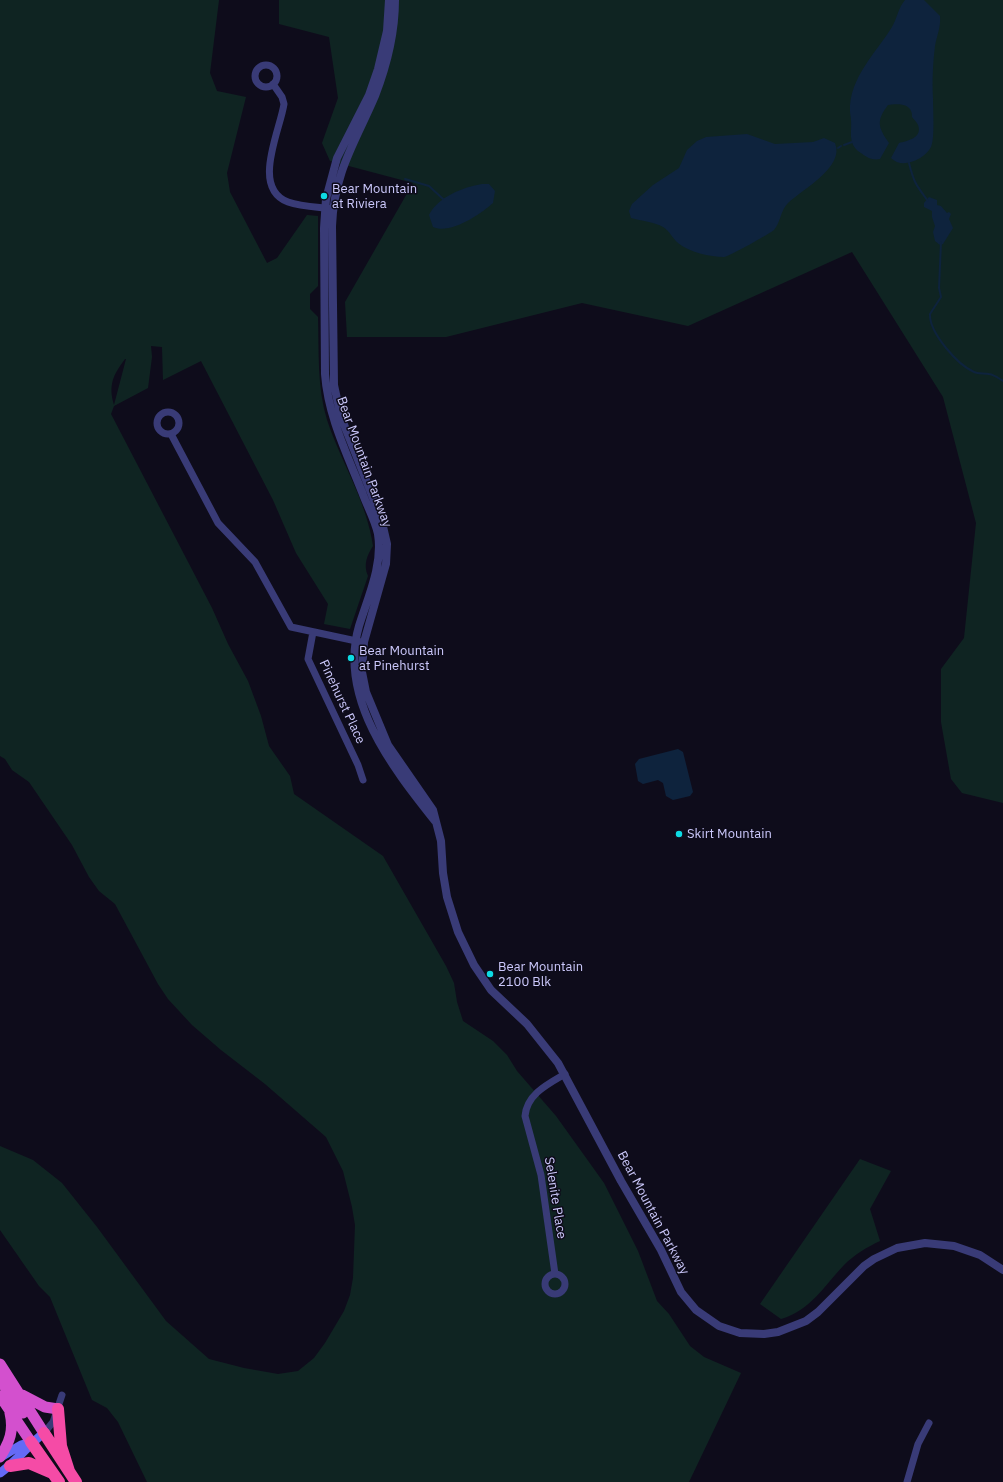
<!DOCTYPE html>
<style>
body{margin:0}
canvas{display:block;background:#0e0c1b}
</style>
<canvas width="1003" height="1482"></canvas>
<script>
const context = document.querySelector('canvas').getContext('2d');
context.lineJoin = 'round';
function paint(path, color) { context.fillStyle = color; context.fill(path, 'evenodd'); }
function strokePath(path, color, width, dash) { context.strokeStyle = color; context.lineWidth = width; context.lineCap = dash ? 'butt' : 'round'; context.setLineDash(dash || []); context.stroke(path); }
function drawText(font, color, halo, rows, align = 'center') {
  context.font = font + ' "IBM Plex Sans",sans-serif'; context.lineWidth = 3; context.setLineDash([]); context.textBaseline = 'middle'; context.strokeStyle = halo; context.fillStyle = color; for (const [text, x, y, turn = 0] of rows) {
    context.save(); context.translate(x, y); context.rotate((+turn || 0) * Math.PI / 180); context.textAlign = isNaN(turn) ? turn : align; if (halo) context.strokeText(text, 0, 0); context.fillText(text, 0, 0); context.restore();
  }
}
paint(new Path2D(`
 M0,0H219L210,73L217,91L246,97L227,173L230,192L267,263L277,258L307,215L318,216V286L310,294V309L318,317C319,352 317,387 327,420C341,462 367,502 373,546C367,555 363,565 368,576L350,629L324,624L328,604L296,553L273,500L201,361L163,380L162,347L151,346L152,357L148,388L114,406L111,414L212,608L228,644L248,681L261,716L269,746L290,776L294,794L383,856L446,966L454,983L457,1002L463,1021L493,1041L507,1055L517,1071L556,1116L604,1183L638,1251L657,1301L669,1314L690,1346L704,1357L741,1373L689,1482H147L118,1422L107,1408L92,1400L50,1297L39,1286L0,1230V1146L33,1160L62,1183L97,1227L166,1321L209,1359L244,1368L278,1374L298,1371L314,1358L325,1343L344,1311L350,1295L353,1278L355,1225L352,1207L343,1171L326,1137L265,1084L221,1050L192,1025L168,999L158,984L115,904L99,891L89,877L72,845L29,782L12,770L5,759L0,756ZM125,359H126L114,405C108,385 113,375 125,359Z
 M279,0H1003V803L962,793L951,779L941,722V669L964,638L976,523L943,397L852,252L688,326L582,303L446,337H347L345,302L413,183L330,161L322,143L338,98L329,37L279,24Z
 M860,1159L891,1171L870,1209L880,1241C867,1247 854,1255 844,1265C824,1286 811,1310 781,1319L760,1304Z`), '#0f2422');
paint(new Path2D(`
 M905,0H924L940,16C941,27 937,35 935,46C933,62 932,81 933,98C933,109 935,139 931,147C925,159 902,170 891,158L899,143C907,141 923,138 918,125C917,122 914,120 912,117C912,115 912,113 911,111C908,103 895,104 888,105C876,121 878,127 889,143L880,159C871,161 865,156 858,151C848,142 852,132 851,120C851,117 850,114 850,111C849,78 876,53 892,27C897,19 898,8 905,0Z
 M747,134L775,144L813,142L824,138L835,143C845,167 803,189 788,203C780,211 781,222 774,230C771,233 728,257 724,257C710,257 689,252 678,243C673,239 669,230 663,227C655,222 641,221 631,218L629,211L632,204L653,185L679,168L687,150L697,141L706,137Z
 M482,184H489L495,191L493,203C481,214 450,235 433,227L429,215C438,197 463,187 482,184Z
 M929,197L937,200V205L941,206L947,213L949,212L951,214L949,219L953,228L943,244L940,245L935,241L933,232L935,226L932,217V211L924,207V203Z
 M678,749L683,752L693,792L690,796L673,800L666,796L663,783L658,780L643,784L638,781L635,764L639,759Z`), '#0e233d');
strokePath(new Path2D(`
 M844,145L852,142
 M838,148L841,146
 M909,163C914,183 916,185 928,201
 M405,179L429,186L443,199
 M941,242L939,288L941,297L930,314C929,333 958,365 974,372C978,374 984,373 989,374C995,375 998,378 1003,381`), '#0e233d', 2);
strokePath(new Path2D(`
 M255 76a11 11 0 1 1 22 0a11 11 0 1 1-22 0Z
 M273,84L282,97L284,104C280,131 251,188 288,202C302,207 319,207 333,209
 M157 423a11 11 0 1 1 22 0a11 11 0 1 1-22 0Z
 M171,434L218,523L255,562L291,627L361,642
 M313,632L308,659L358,765L363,780
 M545 1284a10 10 0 1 1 20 0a10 10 0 1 1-20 0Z
 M555,1274L541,1175L525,1116C527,1094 548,1084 565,1074
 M44,1433L53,1422L62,1395
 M907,1482L918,1444L929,1423`), '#393b77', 7);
strokePath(new Path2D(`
 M389,0L387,31L378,69L369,95L337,158L326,199L324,228L325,374C328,416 347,454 362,492C367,506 375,520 378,534C383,565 368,597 359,626C338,698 392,767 435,821
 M395,0C395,33 387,65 375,96C355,143 334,172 332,226L334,385L341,417L381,518L387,544L386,564L364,642L362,672L366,692L388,745L433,810L441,841L443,873L447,897L458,932L474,965L491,990L527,1024L558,1063L621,1181L661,1250L681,1292L696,1310L719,1326L740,1333L764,1334L778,1332L806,1321L818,1312L864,1266L874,1259L897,1248L925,1243L954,1246L980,1255L1003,1270`), '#393b77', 8);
strokePath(new Path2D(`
 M1,1457L21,1445L31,1442
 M0,1473C17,1461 28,1445 44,1433`), '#656af6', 9);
strokePath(new Path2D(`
 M0,1364L44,1433
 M0,1380L23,1413
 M22,1395L45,1407L58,1409
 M0,1396L31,1442
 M0,1457C10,1442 14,1430 10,1413`), '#d350ce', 11);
strokePath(new Path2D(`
 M58,1409L61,1446L69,1471
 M44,1433L76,1482
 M31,1442L59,1482
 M10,1466L29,1463L50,1472`), '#f54ba6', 12);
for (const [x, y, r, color] of [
 [324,196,4,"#0ddbe4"],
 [351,658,4,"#0ddbe4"],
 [679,834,4,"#0ddbe4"],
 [490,974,4,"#0ddbe4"]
]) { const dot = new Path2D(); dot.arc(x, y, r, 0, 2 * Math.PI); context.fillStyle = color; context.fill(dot); strokePath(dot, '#0e0c1b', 1.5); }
drawText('13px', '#ccc9fc', '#0e0c1b', [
 ["Bear Mountain",332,189],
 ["at Riviera",332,204],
 ["Bear Mountain",359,651],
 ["at Pinehurst",359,666],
 ["Skirt Mountain",687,834],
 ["Bear Mountain",498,967],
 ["2100 Blk",498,982]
], 'left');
drawText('13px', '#ccc9fc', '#0e0c1b', [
 ["Bear Mountain Parkway",364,462,70],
 ["Pinehurst Place",342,702,65],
 ["Selenite Place",555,1198,81],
 ["Bear Mountain Parkway",653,1213,62]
]);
</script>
